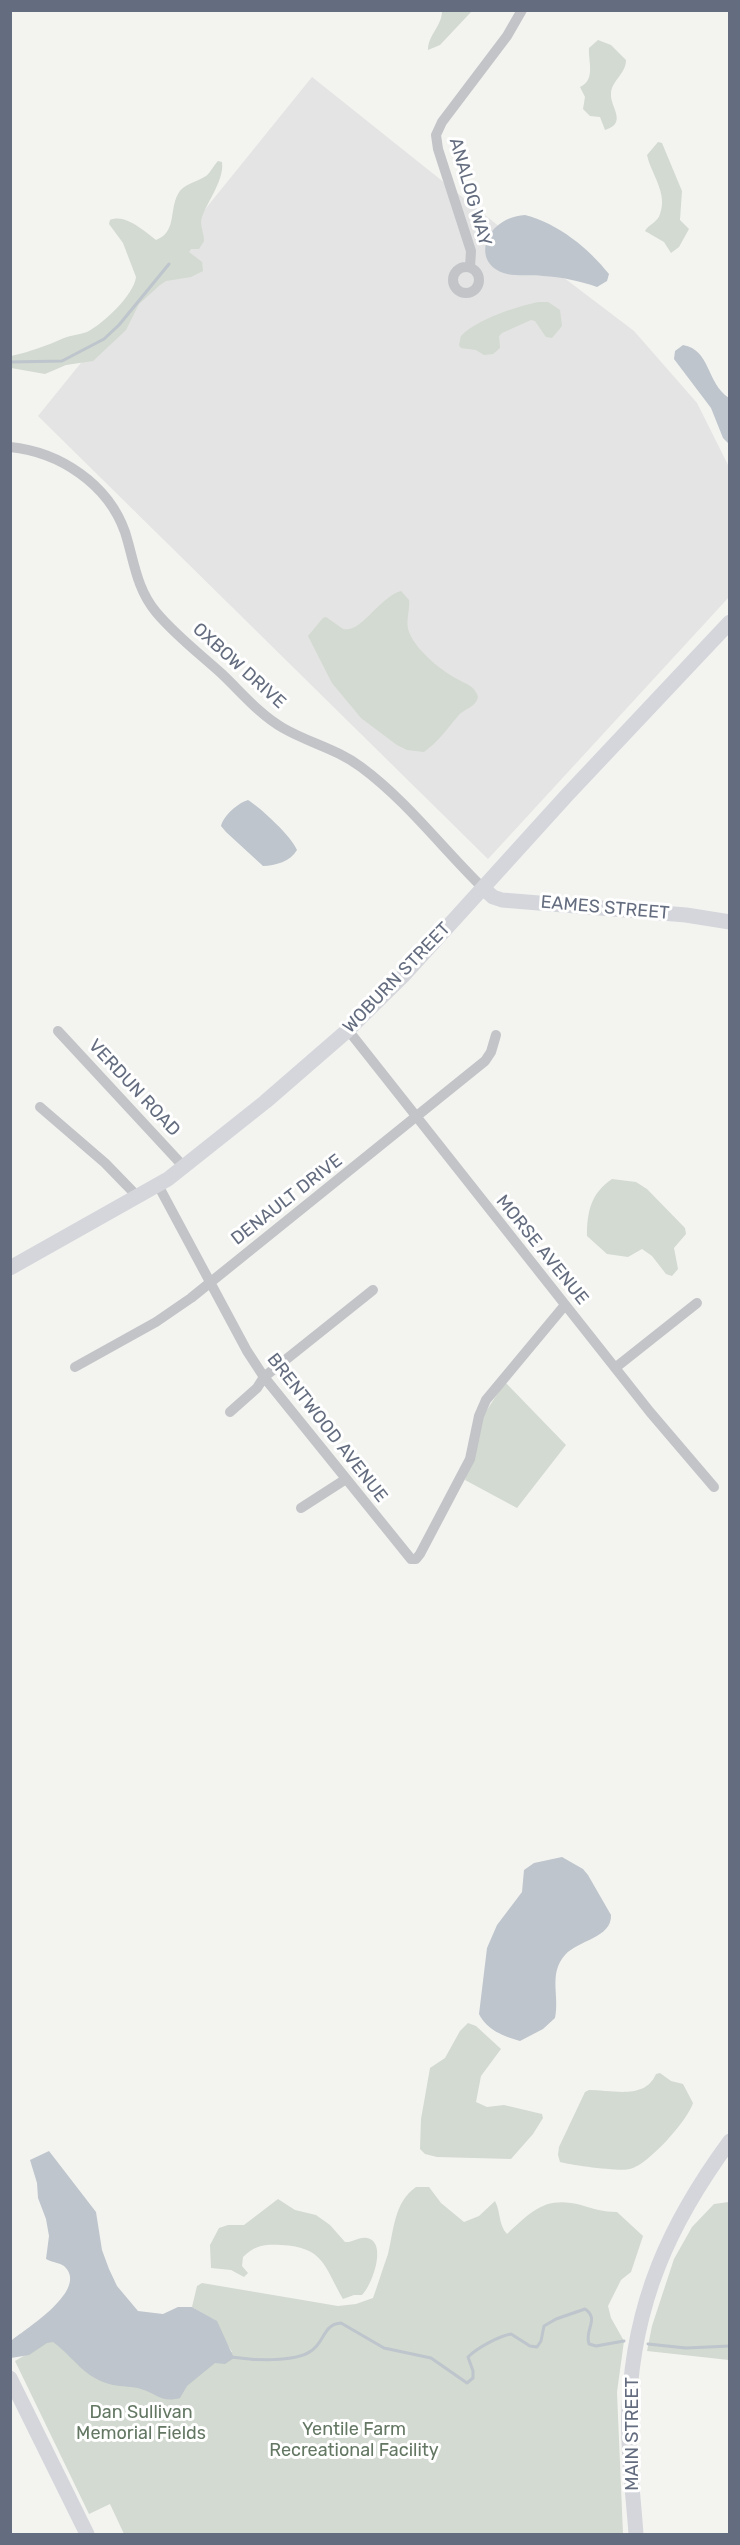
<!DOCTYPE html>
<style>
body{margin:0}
#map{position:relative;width:740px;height:2545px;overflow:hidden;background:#f3f4f0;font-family:Rubik,sans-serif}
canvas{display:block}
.frame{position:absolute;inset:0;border:12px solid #646d7f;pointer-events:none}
</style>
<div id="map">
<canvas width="740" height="2545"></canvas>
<div class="frame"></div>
</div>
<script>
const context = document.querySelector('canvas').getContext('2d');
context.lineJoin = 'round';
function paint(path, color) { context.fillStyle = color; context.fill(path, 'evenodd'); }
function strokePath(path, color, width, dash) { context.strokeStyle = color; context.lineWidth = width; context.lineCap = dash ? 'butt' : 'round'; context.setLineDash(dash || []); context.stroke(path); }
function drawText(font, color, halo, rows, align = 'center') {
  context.font = font + ' Rubik,sans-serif'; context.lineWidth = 6; context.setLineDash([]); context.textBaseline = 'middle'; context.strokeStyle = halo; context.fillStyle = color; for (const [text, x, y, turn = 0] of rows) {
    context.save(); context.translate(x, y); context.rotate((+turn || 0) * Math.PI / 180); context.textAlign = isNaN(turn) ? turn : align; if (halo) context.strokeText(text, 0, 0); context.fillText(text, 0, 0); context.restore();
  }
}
paint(new Path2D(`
 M312,77L555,271L634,331L697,403L729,467V597L488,859L38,416Z`), '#e3e4e3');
paint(new Path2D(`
 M442,11H472L440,45L428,50C428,35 442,26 442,11Z
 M598,40L611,45L626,60C626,74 611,81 611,94C610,107 628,123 605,130L600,117L590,116L583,109L585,97L580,87C596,80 588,61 589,48Z
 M658,142L662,143L682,191L680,220L689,229L679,247L671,253L664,242L645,231C649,224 658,222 660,214C668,193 651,174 647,155Z
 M218,161L222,162C225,182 202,208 201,222C201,228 204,234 204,241L199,249H191L189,252L202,262L203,271L191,277L166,281L160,285L139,304L126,330L93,361L66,365L45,374L11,368V356C29,352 46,346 64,338C71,335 79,335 87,332C103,324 134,295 136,277L123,243L109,224L110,220C124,213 145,231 156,240C177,232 169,210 178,194C183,184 197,182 206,176C211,172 213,166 218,161Z
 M539,302H548L560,310L562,326L552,338L546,337L535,321L531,320L502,333L499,336L500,348L493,354L484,355L476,350L461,348L459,345L461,336C476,320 517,306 539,302Z
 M401,591L409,600C410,610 406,619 408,629C413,648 440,670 457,679C466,684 475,686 478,697C475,708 465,708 458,716C446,730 439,741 424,752L407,750L397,745L361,718L332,683L308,636L323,618L326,617L343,629C361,634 379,597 401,591Z
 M612,1179L636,1182L647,1189L685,1228L686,1234L674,1248L678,1269L672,1276L666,1274L652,1256L642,1249L628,1257L607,1254L587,1236C587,1212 591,1193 612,1179Z
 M505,1382L566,1445L517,1508L465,1480L483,1416Z
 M468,2023L476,2026L501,2049L481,2076L476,2102L487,2107L504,2105L542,2114L543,2118L533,2134L511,2159L437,2157L425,2154L420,2149L421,2119L430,2068L445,2058L460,2031Z
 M660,2073L671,2081L683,2084L693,2103C688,2120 648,2165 630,2169C620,2172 571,2165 560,2162L558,2155L559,2147L585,2092L589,2090C613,2090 645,2100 656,2074Z
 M416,2187H429L441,2203L464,2222L479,2216L495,2201C501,2212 498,2224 507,2234C532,2211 545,2196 581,2205C594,2209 603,2212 617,2212L643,2236L631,2272L621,2280L608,2306L611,2318L624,2341L617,2392L623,2534H124L110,2504L89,2514L15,2361L84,2321L232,2352L221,2334L216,2321L192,2307L197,2286L202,2283L338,2306L356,2304L373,2298C378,2284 383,2268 388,2254C394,2230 394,2202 416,2187Z
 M278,2199L295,2210L316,2215L330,2225L345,2242C352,2243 359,2236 367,2238C388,2242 372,2286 362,2295H354L343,2299C324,2266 324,2247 281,2245C265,2244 255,2245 243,2257L242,2266L248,2273L244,2277L231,2270L211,2268L210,2245L219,2228L228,2225H244Z
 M729,2202V2360L647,2351L652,2326L674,2259L692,2227L714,2204Z`), '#d3dad1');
paint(new Path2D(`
 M525,215C559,224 588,248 609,274L607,281L597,287C580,281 562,277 543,276C529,274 509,278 497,270C480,260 483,239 496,227C505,219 513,216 525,215Z
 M683,345C711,350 706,383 729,398V444L723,438L711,408L674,359L675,351Z
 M248,800C261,808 292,837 297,850C291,861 275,866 263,866L226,832L221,826C224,815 238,803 248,800Z
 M562,1857L583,1869L588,1875L611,1915C612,1938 578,1940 565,1955C548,1974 560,1996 555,2018L543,2029L520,2041C503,2036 487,2030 479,2014L487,1948L497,1925L522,1892L524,1870L534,1863Z
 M49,2151L96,2212L102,2250L109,2269L117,2286L138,2311L163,2314L178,2307H192L217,2321L234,2358L225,2364L215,2363L187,2386L180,2398C162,2403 157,2394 141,2389C133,2386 122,2387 113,2385C83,2378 75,2358 53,2342L47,2343L29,2355L11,2358L12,2340C26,2329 90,2289 64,2266C60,2263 51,2262 46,2259L49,2236L46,2219L38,2198L37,2183L30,2160Z`), '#bec5cc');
strokePath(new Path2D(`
 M10,362L62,361L104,339L119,325L169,264
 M648,2344L686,2348L730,2346
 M231,2357C252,2360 294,2363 311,2351C325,2342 323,2324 341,2323L384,2348L431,2358L467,2383L473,2378V2371L468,2357C477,2348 499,2336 511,2334L530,2346L537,2347L541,2341L544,2326L556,2319L585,2309C600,2319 584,2330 589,2344L596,2346L624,2341`), '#bec5cc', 3);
strokePath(new Path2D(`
 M453 280a13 13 0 1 1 26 0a13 13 0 1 1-26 0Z
 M470,267L471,251L438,149L436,135L442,122L507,36L522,10
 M10,447C60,452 108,484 125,532C134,560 136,588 156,612C175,635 200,654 222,674C242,693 260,715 283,728C309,743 337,749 361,767C407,801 442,848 483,888
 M348,1030L650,1412L714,1487
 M58,1031L184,1167
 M40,1107L105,1163L138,1197
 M158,1185L247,1351L264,1377L411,1559H416L420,1554L470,1459L479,1416L486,1400L565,1305
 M75,1367L156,1322L191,1298L485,1061L491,1052L496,1035
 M615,1368L697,1303
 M230,1412L257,1388L264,1377L373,1290
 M301,1508L346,1479`), '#c2c4c8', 10);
strokePath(new Path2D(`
 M483,888L493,897L502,900L686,915L730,922
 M10,1268L168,1179L265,1102L348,1030L403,976L568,794L730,622
 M10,2378L87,2534
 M636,2534C633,2492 627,2449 629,2406C634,2302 669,2224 730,2141`), '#d4d6db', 15);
drawText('18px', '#646d7f', '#fff', [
 ["ANALOG WAY",470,192,74],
 ["OXBOW DRIVE",239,666,42],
 ["EAMES STREET",605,908,5],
 ["WOBURN STREET",397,978,-46],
 ["VERDUN ROAD",134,1088,47],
 ["DENAULT DRIVE",287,1200,-38],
 ["MORSE AVENUE",542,1250,51],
 ["BRENTWOOD AVENUE",327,1428,52],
 ["MAIN STREET",633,2434,-90]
]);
drawText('18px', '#637763', '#fff', [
 ["Dan Sullivan",141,2413],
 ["Memorial Fields",141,2434],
 ["Yentile Farm",354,2430],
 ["Recreational Facility",354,2451]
]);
</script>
